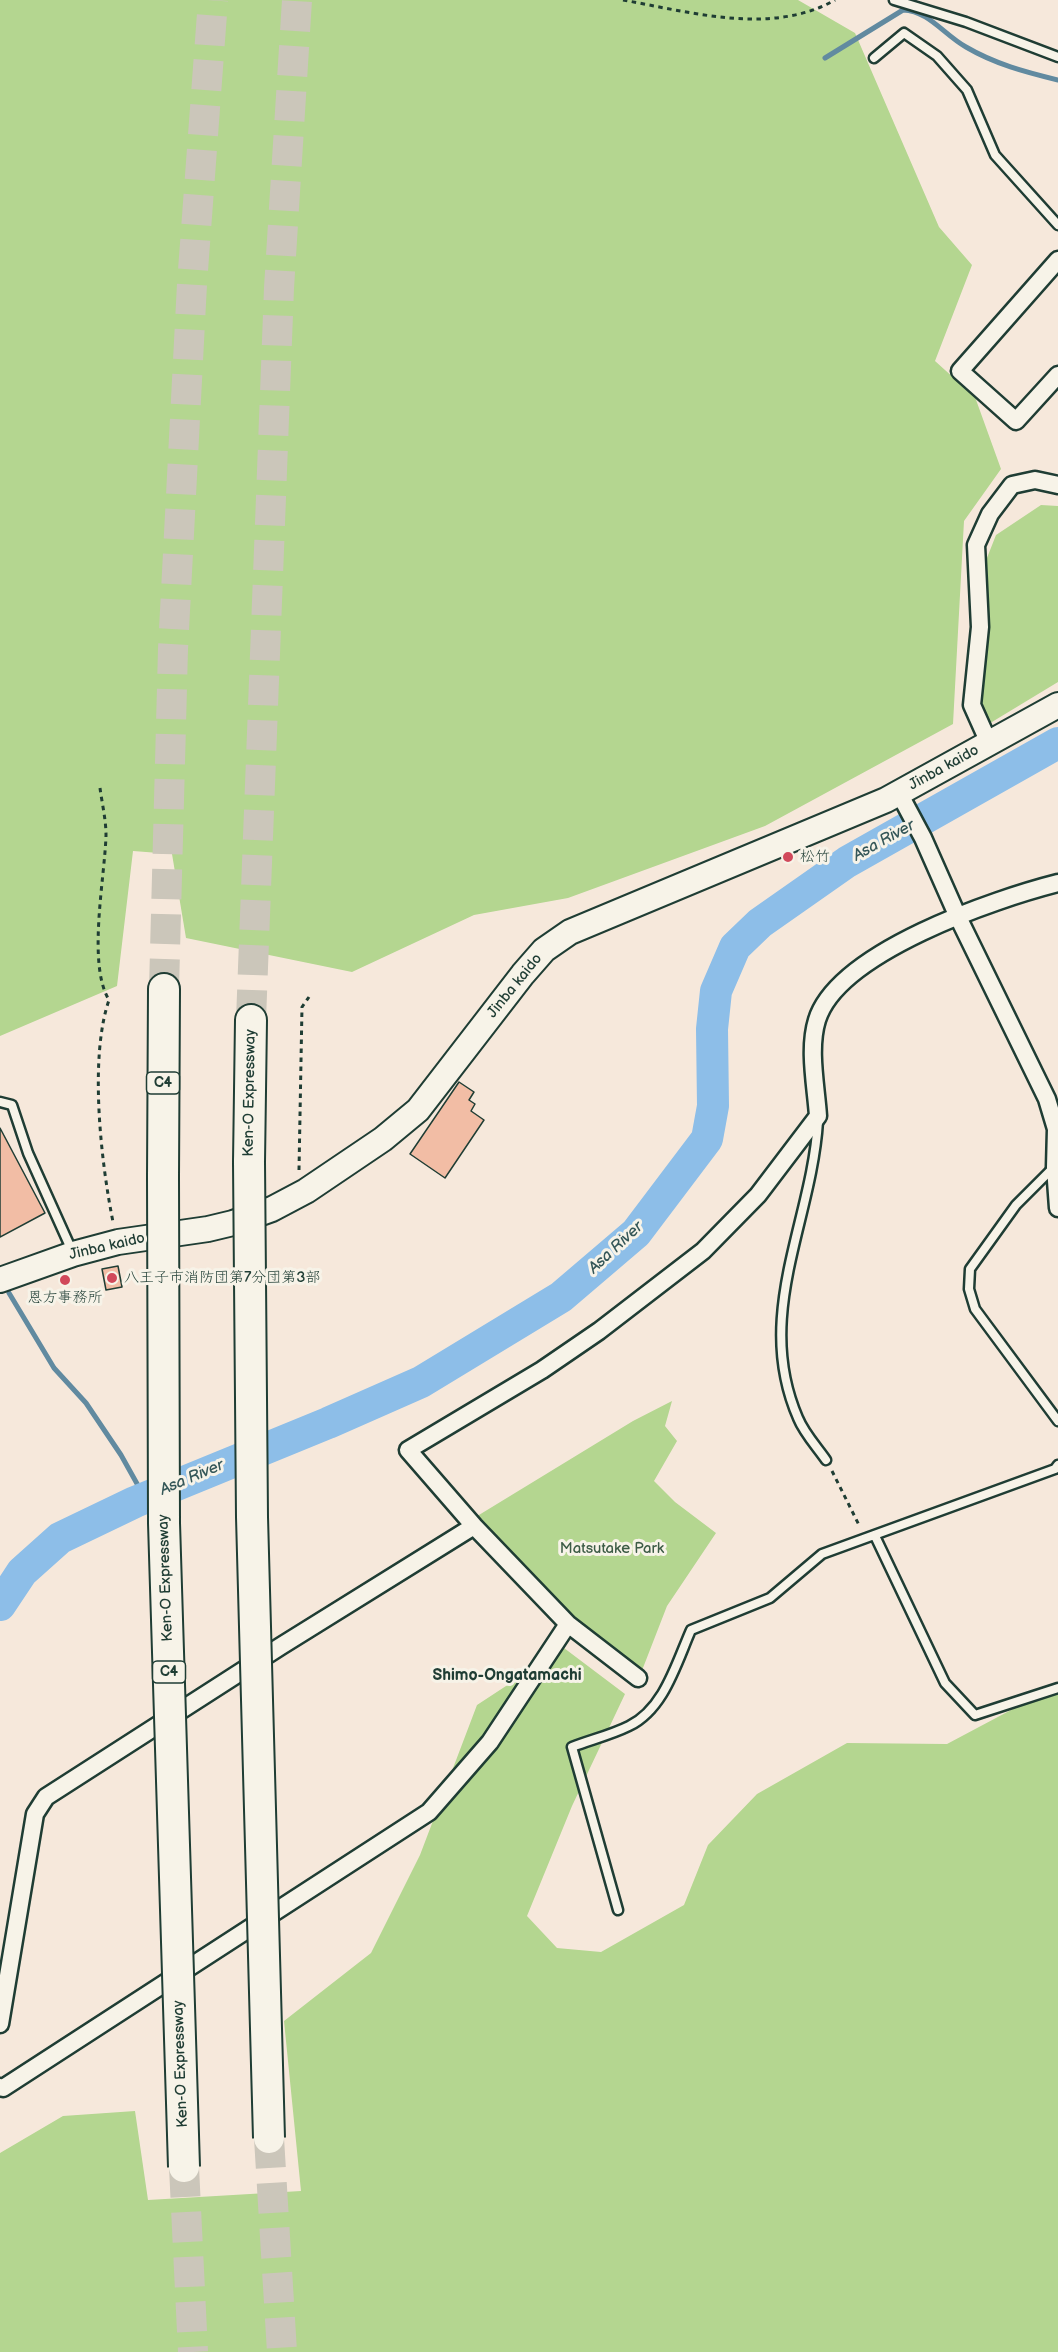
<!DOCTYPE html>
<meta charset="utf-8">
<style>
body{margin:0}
canvas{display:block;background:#f6e8db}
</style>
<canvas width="1058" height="2352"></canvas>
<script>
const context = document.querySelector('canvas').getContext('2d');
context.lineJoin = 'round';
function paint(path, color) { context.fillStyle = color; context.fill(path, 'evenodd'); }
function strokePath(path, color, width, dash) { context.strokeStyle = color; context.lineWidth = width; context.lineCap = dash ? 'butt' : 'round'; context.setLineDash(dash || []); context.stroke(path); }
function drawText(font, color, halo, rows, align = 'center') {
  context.font = font + ' "Balsamiq Sans","Klee One",sans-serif'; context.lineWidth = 6; context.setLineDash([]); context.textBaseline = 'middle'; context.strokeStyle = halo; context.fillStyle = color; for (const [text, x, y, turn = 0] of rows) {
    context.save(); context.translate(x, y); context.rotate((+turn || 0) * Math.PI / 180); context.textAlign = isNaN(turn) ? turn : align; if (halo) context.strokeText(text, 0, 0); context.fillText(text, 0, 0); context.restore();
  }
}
paint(new Path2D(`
 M0,0H798L855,33L939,227L972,265L935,361L975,397L1001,469L964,521L953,724L765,826L568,898L474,915L352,972L186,938L172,854L133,851L117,986L0,1036Z
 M1041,505L1058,506V682L987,725L978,699L989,611L985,563L996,535Z
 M672,1401L665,1426L677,1441L654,1481L675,1502L716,1533L667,1606L641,1673L572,1619L474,1518L633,1421Z
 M564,1648L625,1694L572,1806L527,1916L557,1948L601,1952L684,1905L708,1845L757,1794L847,1743L947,1744L1058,1685V2352H0V2153L63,2116L135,2111L148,2200L301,2191L284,2021L371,1953L420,1855L477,1705Z`), '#b4d690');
strokePath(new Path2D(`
 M825,58L903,10C929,11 944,35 966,47C995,64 1025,72 1058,80
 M9,1293L54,1368L86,1403L121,1455L145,1498`), '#618aa0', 5);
strokePath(new Path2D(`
 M0,1605L22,1572L60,1538L135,1502L328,1423L421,1382L561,1297L636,1233L707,1139L713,1106L712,1029L716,991L735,947L760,923L847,862L1058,743`), '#8dbee8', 32);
const building = new Path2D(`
 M459,1082L474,1092L469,1100L475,1104L471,1111L484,1120L445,1178L410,1154Z
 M0,1128L45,1213L0,1237Z
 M118,1266L122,1287L106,1290L102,1269Z`);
paint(building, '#f2bda5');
strokePath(building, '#1f3d34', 1.5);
strokePath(new Path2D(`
 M164,989L173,649L192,284L213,0
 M251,1020L279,288L297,0
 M269,2138L282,2352
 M184,2167L193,2352`), '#cbc6ba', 30, [30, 15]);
const lane = new Path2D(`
 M894,0L966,22L1058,57
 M874,58L904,33L937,56L967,90L995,155L1058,225
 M0,1102L12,1105L28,1153L73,1253
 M818,1121C812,1222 753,1315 798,1418C804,1433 817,1447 826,1460
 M1053,1168L1016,1205L970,1269L969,1289L975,1309L1058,1421
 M875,1536L945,1683L975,1715L1058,1688
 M618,1910L572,1747C590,1740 611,1735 629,1726C664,1709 676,1664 691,1630L770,1598L822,1554L1055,1469L1058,1465`);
const street = new Path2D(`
 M1058,260L960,371L1016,421L1058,375
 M989,743L972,705L980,627L976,545L990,514L1012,485L1035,480L1058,485
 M899,793L923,838L958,917L1047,1099L1056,1129L1055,1167L1058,1208
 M638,1678L568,1624L474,1526L408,1450L542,1370L599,1331L703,1251L758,1195L818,1116C816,1086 808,1049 817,1020C838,952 995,899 1058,883
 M0,2024L35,1814L46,1797L281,1646L474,1526
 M0,2087L3,2088L429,1812L490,1742L568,1624`);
const secondary = new Path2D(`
 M0,1280L73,1254L118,1242L208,1229L233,1223L272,1209L306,1191L383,1139L418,1110L523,974L544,950L570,932L886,800L1058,705`);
const highway = new Path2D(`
 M249,1162L251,1020
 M163,1177L164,989`);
strokePath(lane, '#1f3d34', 13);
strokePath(street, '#1f3d34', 21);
strokePath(secondary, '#1f3d34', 28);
strokePath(highway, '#1f3d34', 34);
strokePath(new Path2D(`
 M623,0C690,12 772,36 835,0
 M100,788C102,803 106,820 106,835C105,877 87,964 109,1000C89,1058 101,1162 113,1222
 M299,1170L302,1007L309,997
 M832,1471L860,1527`), '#1f3d34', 3, [4.5, 4.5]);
strokePath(lane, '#f7f3e8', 8);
strokePath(street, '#f7f3e8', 16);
strokePath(secondary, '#f7f3e8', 24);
strokePath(highway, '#f7f3e8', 30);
const highwayBridge = new Path2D(`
 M249,1162L252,1517L269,2138
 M163,1177L164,1523L184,2167`);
strokePath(highwayBridge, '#1f3d34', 34, []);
strokePath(highwayBridge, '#f7f3e8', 30);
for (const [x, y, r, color] of [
 [788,857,6,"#d1495b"],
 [112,1278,6,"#d1495b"],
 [65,1280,6,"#d1495b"]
]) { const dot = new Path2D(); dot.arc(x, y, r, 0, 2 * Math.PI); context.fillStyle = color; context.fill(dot); strokePath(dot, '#f7f3e8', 2); }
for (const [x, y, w] of [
 [163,1083,33],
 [169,1672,33]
]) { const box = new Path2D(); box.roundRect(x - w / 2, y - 11, w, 22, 4.5); context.fillStyle = '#f7f3e8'; context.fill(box); strokePath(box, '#1f3d34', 1.5); }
drawText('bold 14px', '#1f3d34', null, [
 ["C4",163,1083],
 ["C4",169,1672]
]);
drawText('15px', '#1f3d34', '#f7f3e8', [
 ["Jinba kaido",944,768,-29],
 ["Jinba kaido",515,986,-51],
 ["Ken-O Expressway",250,1093,-89],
 ["Jinba kaido",107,1247,-13],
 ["Ken-O Expressway",166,1578,-92],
 ["Ken-O Expressway",181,2064,-92]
]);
drawText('15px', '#1f3d34', '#f7f3e8', [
 ["松竹",800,857],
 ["八王子市消防団第7分団第3部",124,1278],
 ["恩方事務所",65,1298,"center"]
], 'left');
drawText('15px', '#3d5c46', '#f7f3e8', [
 ["Matsutake Park",612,1549]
]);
drawText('italic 16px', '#355758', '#f7f3e8', [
 ["Asa River",884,841,-29],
 ["Asa River",616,1248,-43],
 ["Asa River",192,1478,-23]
]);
drawText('bold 16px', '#1f3d34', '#f7f3e8', [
 ["Shimo-Ongatamachi",507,1676]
]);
</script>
